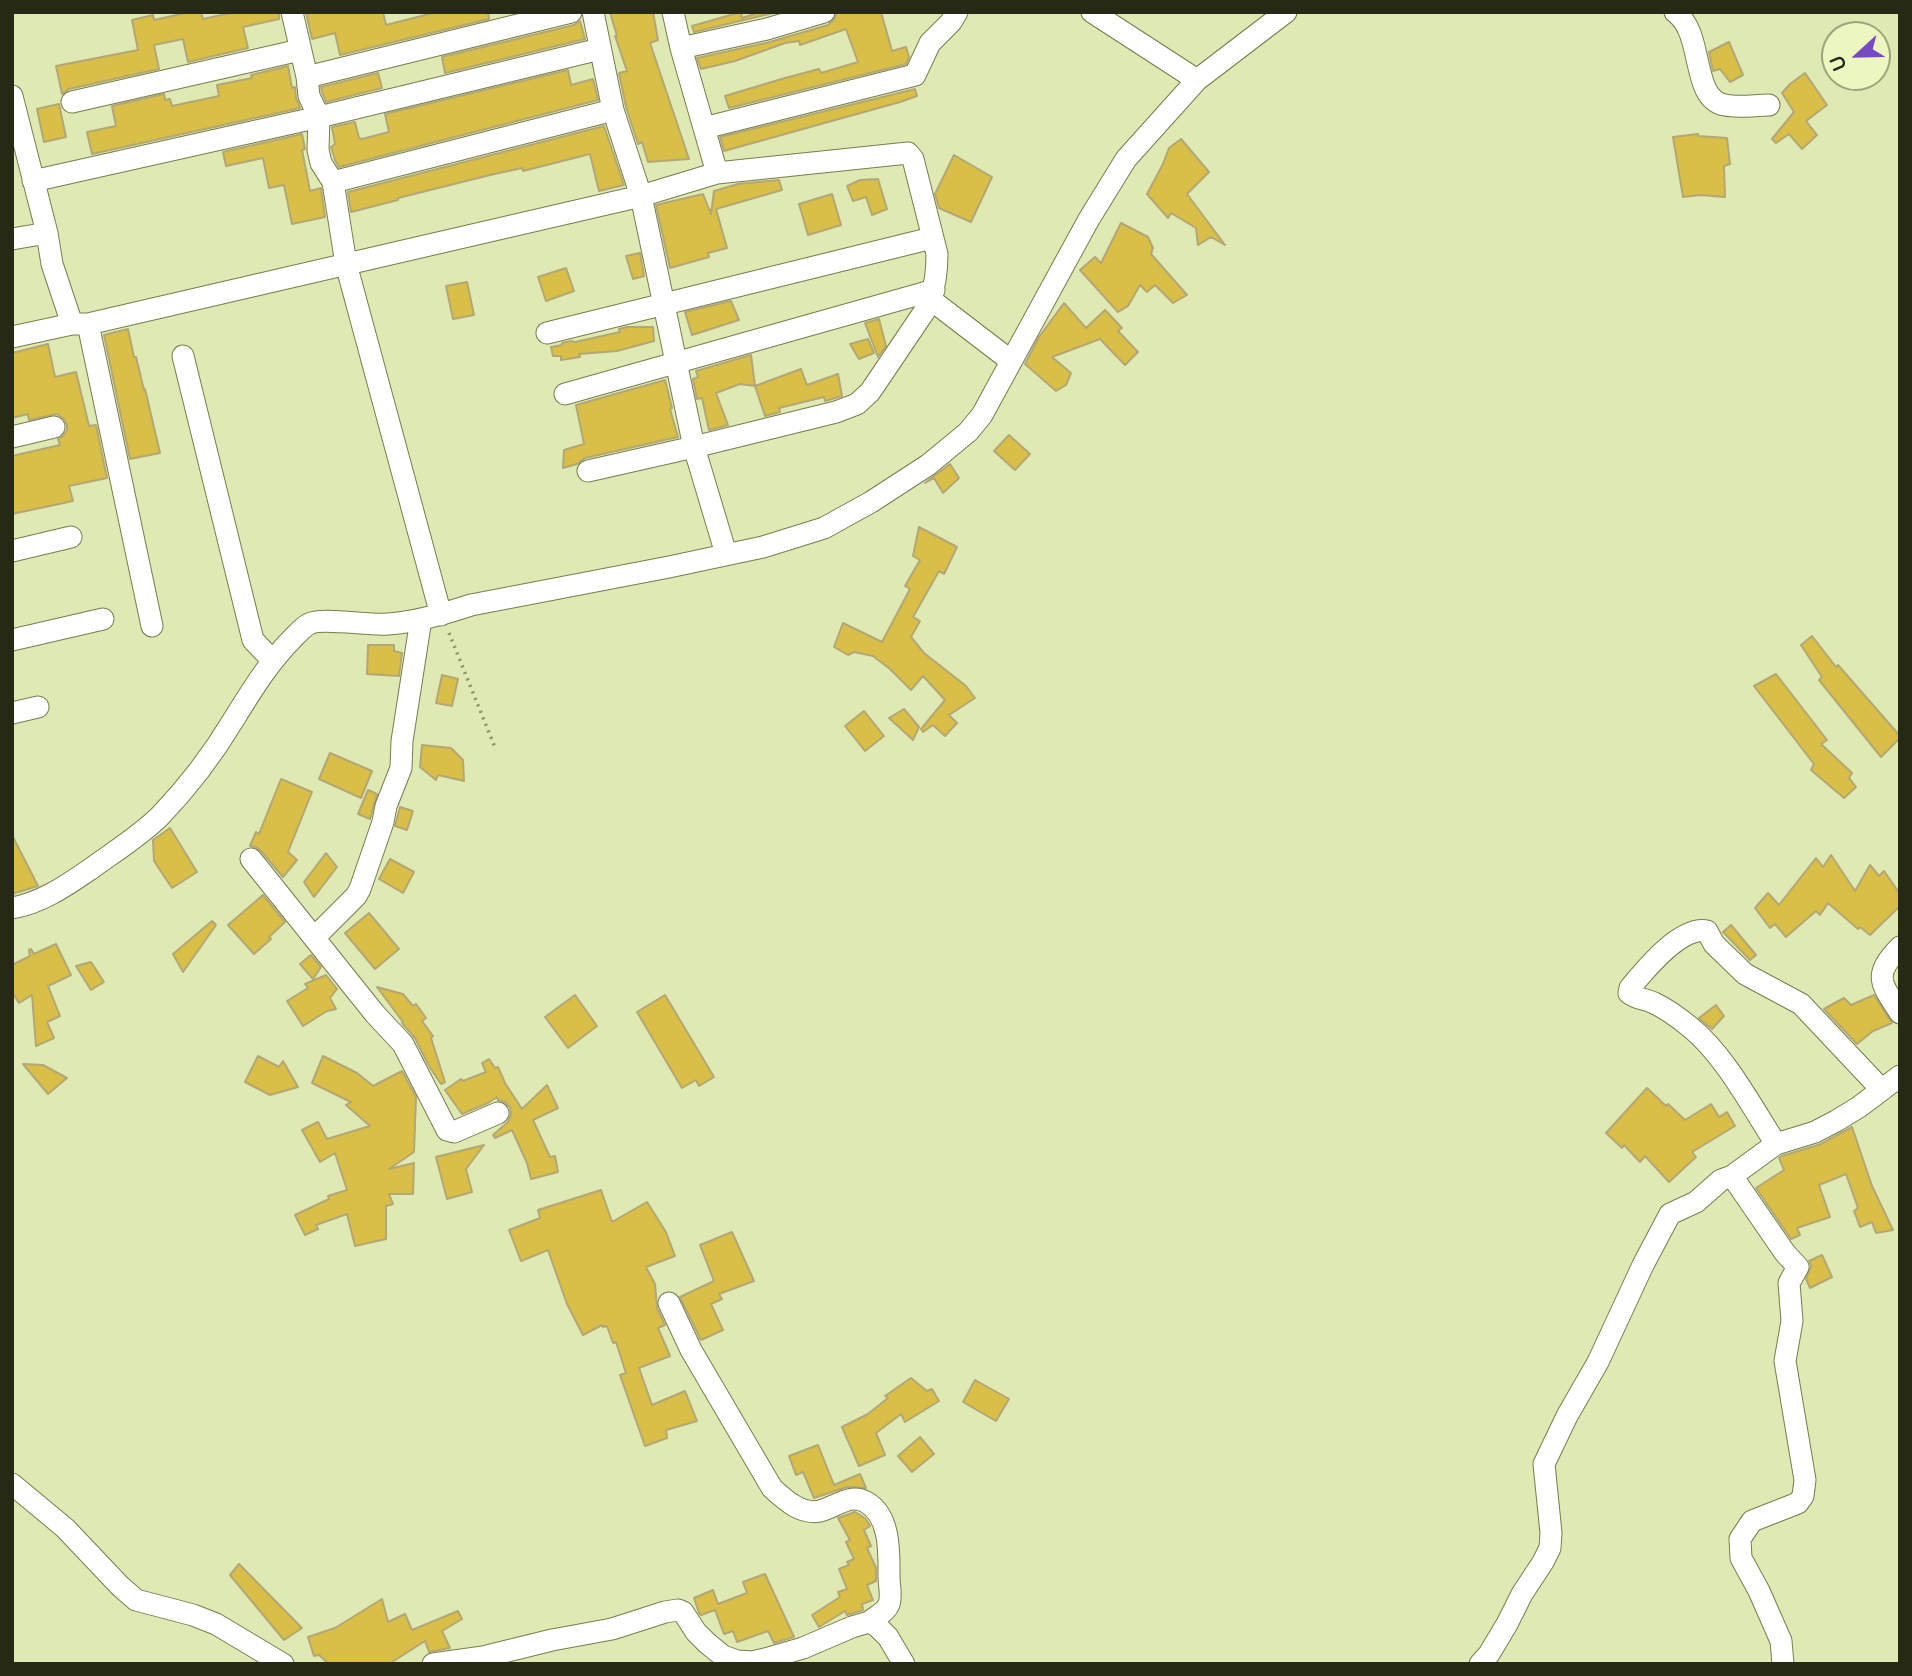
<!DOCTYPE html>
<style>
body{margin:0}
#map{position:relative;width:1912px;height:1676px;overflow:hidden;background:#dfe9b3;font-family:"Varela Round",sans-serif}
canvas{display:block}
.frame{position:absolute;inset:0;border:14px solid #262914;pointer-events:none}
.north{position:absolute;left:1821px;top:21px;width:70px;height:70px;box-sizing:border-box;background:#ecf6c0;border:2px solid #9da47b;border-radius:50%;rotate:248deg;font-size:19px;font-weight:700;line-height:28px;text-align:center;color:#262914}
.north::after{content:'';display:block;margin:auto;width:24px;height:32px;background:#764ac2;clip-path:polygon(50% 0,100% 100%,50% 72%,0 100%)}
</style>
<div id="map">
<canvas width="1912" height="1676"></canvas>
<div class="frame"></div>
<div class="north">U</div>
</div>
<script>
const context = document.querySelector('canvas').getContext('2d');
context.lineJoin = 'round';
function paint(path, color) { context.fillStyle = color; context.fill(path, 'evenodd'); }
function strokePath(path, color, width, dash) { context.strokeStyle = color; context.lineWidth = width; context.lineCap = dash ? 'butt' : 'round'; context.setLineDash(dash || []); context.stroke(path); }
const building = new Path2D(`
 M190,12H201L203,19L235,12H279V19L243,27L248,48L188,62L183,39L154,45L159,69L69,89L62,94L56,66L138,50L132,20L153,15L154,20Z
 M306,12H383L386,25L437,12H488L489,19L340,55L335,33L312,39Z
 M610,12H653L658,40L650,43L689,159L648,162L642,142L638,144L626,107L619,73L627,71L615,36H617Z
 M741,12L742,18L760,12H777L694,32L692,26Z
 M837,12H881L892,51L906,47L909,57L906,64L729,108L725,96L785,78L819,69L821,73L858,62L846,29L800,45L799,41L785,43L735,61L701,69L697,58L770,42L828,25L834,20Z
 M580,21L585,39L445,73L442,57L574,25Z
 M1729,42L1743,75L1730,82L1720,69L1713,71L1709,52Z
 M288,66L292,88L295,87L296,98L300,108L92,154L87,132L116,126L112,106L164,94L165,100L170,99L172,106L219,96L217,85L252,78L251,75Z
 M568,70L571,85L593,79L598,100L339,167L335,160L331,147L335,144L332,127L355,122L359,138L362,139L389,132L385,114Z
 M378,73L382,88L326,102L322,92L321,87Z
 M1805,73L1827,105L1806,121L1817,135L1802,149L1789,134L1776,143L1772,139L1794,112L1782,93L1790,84Z
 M915,89L917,96L900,102L724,151L720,137Z
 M59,104L66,137L44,142L37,109Z
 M604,126L624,185L599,191L590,154L523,171L522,168L490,175L398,198V200L351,212L348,192Z
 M302,134L305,149L302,150L310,191L321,188L325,217L292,224L284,185L269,188L263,158L226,166L223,152Z
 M1698,134V136L1727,138L1730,164L1724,166L1725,197L1700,195L1683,197L1673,137Z
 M1181,139L1209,172L1187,194L1225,245L1211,237L1198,245L1196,228L1171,213L1168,218L1147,194L1163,164L1169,148Z
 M954,155L992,177L971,222L939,208L935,194Z
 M878,179L887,209L872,215L866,197L853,201L847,186L860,180Z
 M779,180L782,190L716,209L727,248L708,253L709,257L670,268L656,205L703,194L711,214L714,191L738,184Z
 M832,194L841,225L808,235L799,204Z
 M1121,223L1148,237L1153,248L1151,254L1187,295L1173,303L1155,285L1147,292L1140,285L1128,306L1118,312L1080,270L1095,257L1101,263Z
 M640,253L644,276L633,279L626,256Z
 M566,268L574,291L546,301L538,277Z
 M467,282L474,315L453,319L446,286Z
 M731,301L739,320L692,335L685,312Z
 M1064,303L1086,328L1105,310L1122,328L1118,331L1138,352L1125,365L1100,339L1052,357L1071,373L1066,385L1056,391L1025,364L1039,337Z
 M879,319L886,346L878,357L865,323Z
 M627,327H653L654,341L617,351L579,354L580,357L561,360V356H553L551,347L562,345V343L571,341L575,342L620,332L619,329Z
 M128,329L134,357H136L144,390L145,389L160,453L130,459L104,335Z
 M868,339L874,353L859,359L850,344Z
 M48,344L55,377L76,372L89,426L96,425L107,478L69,486L73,501L12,514V456L60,445L58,439L63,436L67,430V425L64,419L57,414L29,420L28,414L12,418V353Z
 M751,355L755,386L740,384L716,393L728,425L709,430L702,398L697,399L693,379L698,377L696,371Z
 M801,369L807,385L838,374L842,396L825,401L824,397L779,408L780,412L765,416L755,386Z
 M665,380L672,408L670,409L678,437L585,458L577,464L563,468L564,450L584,444L576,405Z
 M1009,435L1030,454L1015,470L994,451Z
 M950,464L959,478L943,493L934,478L925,483Z
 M919,527L957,547L944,574L939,571L913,617L920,621L911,637L924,653L966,686L975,698L949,715L957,723L945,736L933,725L923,732L921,729L945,700L923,676L911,690L890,669L873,656L854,652L848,655L834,647L843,623L882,642L910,589L905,586L920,560L913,556Z
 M1812,636L1836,667L1838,665L1900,736V738L1881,757L1819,680L1822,677L1801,645Z
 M368,645H394V651L402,653L399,676L367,674Z
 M1776,674L1827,740L1821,744L1852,773L1849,778L1856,787L1844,798L1811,770L1814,764L1754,686Z
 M442,675L458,679L452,706L436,703Z
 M904,709L919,727L913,740L889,718Z
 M864,711L884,736L865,751L845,726Z
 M422,745L451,748L463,760L464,781L438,775L436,780L420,767Z
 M330,753L372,771L361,798L319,779Z
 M281,779L312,792L288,852L297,860L283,877L261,851L256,847L250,846L256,832L259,834Z
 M368,790L377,794L370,819L358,814Z
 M400,807L413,811L407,830L395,826Z
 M170,828L197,872L172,888L154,861L153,840Z
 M12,835L38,886L12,894Z
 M326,853L337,867L314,897L304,882Z
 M1831,855L1855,891L1870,865L1879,876L1884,871L1900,894V906L1870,935L1860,927L1858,929L1828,903L1820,915L1816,911L1786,937L1775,924L1770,928L1755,908L1768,893L1779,905L1816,858L1823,867Z
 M390,859L414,872L403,893L379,879Z
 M263,895L285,922L269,937L271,939L254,954L228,925Z
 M369,913L399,949L375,969L345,933Z
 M212,921L216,925L183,972L173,954Z
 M1731,925L1756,955L1750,960L1723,932Z
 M56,944L71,975L48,986L60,1016L47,1022L54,1038L36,1046L32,995L19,1003L12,992V965L30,956L29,950L31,949L34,954Z
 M311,955L321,967L313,979L300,964Z
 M91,962L104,982L91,990L76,966Z
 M326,975L337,989L330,998L336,1009L327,1011L303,1026L287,1001L308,988L305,984Z
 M377,987L403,994L413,1006L416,1004L426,1018L422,1021L433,1036L431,1038L445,1082L441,1084L429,1066L415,1038L402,1023L403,1022Z
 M575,995L597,1026L568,1048L545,1017Z
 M665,995L714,1077L699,1086L696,1080L682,1088L637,1012Z
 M1874,995L1892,1023L1873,1031L1857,1044L1824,1009L1844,998L1851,1005Z
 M1716,1005L1724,1016L1712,1029L1699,1018Z
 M258,1056L279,1067L283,1061L298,1087L270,1095L245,1082Z
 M323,1056L357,1073L373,1086L402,1071L416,1097L414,1152L389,1169L414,1163L413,1194H389L393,1204L386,1206V1239L355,1246L347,1214L316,1225L318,1229L305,1235L295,1215L329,1199L328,1196L347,1190L335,1153L320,1162L302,1130L318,1122L327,1139L370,1126L346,1105L351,1102L312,1083Z
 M489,1059L495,1068L498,1067L505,1083L522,1109L547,1085L558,1108L533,1120L550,1157L555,1156L558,1172L531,1179L527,1163L512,1130L495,1138L493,1135L508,1122L511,1115L510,1107L505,1102L498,1100L497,1097L488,1103L462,1114L445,1090L461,1079L463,1081L486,1072L482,1063Z
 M23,1064L43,1065L67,1078L48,1094Z
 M1647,1088L1666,1106L1668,1104L1685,1120L1711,1104L1719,1117L1727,1112L1735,1126L1692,1152L1696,1157L1669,1182L1645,1156L1640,1162L1624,1145L1622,1148L1606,1133Z
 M1852,1127L1872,1186L1893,1230L1876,1233L1872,1222L1860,1227L1854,1211L1858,1208L1846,1174L1819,1185L1830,1217L1797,1228L1800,1235L1791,1239L1756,1188L1784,1170L1779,1158L1782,1156L1821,1144Z
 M484,1145L466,1169L472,1192L447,1199L436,1157Z
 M601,1190L612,1222L647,1202L666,1232L675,1256L646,1267L655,1284L657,1308L665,1325L658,1328L670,1356L639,1368L652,1405L685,1391L697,1421L666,1430L667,1438L645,1446L620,1375L626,1373L616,1342L613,1343L607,1326L603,1327L602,1325L583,1335L567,1304L548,1250L521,1261L509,1230L540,1218L538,1210Z
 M732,1232L754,1281L719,1294L722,1299L711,1304L723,1330L701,1340L680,1297L714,1281L700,1245Z
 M1822,1255L1832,1277L1810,1288L1806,1279L1811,1266L1809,1261Z
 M911,1378L927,1391L932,1389L939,1401L905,1422L901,1414L876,1433L885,1455L859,1466L842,1427L868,1414L888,1398L885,1396Z
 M975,1380L1009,1399L996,1421L963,1402Z
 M920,1437L934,1454L912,1472L898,1456Z
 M818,1445L834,1485L860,1474L866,1488L847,1487L814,1498L803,1472L796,1475L789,1456Z
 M855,1512L865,1518L870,1526L864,1530L871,1546L867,1548L876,1568V1581L867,1585L873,1600L862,1604L863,1610L847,1615L845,1611L819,1627L812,1615L840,1597L838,1592L847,1589L839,1569L849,1565L847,1562L854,1559L846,1542L850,1540L838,1518Z
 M239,1564L302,1628L284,1640L230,1575Z
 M765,1574L794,1637L774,1643L768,1631L737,1642L733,1631L724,1634L715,1610L701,1615L699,1613L694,1598L713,1590L718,1604L747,1593L743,1582Z
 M382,1599L388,1622L405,1614L412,1630L458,1611L462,1619L442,1631L450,1648L429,1652L425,1641L389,1664H329L319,1655L314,1656L308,1637L335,1628Z`);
paint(building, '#d9bf48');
strokePath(building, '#b3a773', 2);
const street = new Path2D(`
 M292,12L307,77L309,96L319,117L318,150L321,163L333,182L346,264L441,615
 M593,12L613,110L641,196L694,447L726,554
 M673,12L681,48L717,173
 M1092,12L1197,80
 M1675,12C1705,33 1690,99 1725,105C1739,108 1755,105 1769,105
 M681,48L767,29L824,12
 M307,77L571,12
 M12,96L47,233L52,264L72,324
 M72,102L300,50
 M704,128L915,75L930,43L951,22L957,12
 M33,181L319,117L600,49
 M333,182L613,110
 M12,239L47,233
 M88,324L152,626
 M547,333L932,238
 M12,337L72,324H88L641,196L717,173L908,153L913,159L937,254C937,269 936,284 930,299L1011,361
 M183,356L253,640L272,660
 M565,394L934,290
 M12,437L54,427
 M588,471L694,447L836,412L857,404L870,392L924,312L930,299
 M12,551L71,537
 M12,640L103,619
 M12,713L38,707
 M251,859L375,1014L403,1044L447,1130L454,1132L498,1113
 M12,908C42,903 67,885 92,868C114,852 141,835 160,816C188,787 213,754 234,719C252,690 269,662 293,638C298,633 303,627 309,624C321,617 371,626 388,624C417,622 444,614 471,605L669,567L763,547L824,528L871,502L928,465L968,432L982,415L1089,219L1126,159L1197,80L1286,12
 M314,938L356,896L360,889L383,822L386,806L401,768L402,741L421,619
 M1900,947C1872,976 1881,983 1900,1013
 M1776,1144C1752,1107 1724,1054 1690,1027C1679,1018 1667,1009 1654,1003C1646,999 1636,999 1629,993L1630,988C1645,970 1680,926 1707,931L1714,944L1745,974L1801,1004L1882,1090
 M1732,1176L1785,1253L1798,1267L1789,1283L1792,1321L1785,1361L1805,1480L1803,1496L1798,1503L1752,1521L1740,1539L1741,1558L1759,1591L1781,1641L1783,1664
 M669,1303L691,1350L772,1488C785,1500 801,1515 820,1511C836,1507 850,1493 866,1502C891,1516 889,1553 889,1577C889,1585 892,1596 889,1604C886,1612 875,1617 869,1622
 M12,1484L65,1528L120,1586L136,1600L193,1615L216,1624L283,1664
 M433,1664L483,1657L552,1640L612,1629L665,1612L678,1610L683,1612L696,1632L707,1643L723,1656L737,1661L752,1662L765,1659L803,1648L852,1627L869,1622L877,1626L888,1637L904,1664
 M1480,1664L1489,1654L1507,1624L1522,1594L1543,1562L1550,1548L1551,1533L1544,1464L1567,1416L1598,1362L1643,1265L1670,1214L1696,1202L1721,1180L1732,1176L1776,1144L1815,1132L1836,1121L1859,1107L1900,1076`);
strokePath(street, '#767e4d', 23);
strokePath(new Path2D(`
 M449,633L496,750`), '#8c936c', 3.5, [2, 5]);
strokePath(street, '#fff', 21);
</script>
